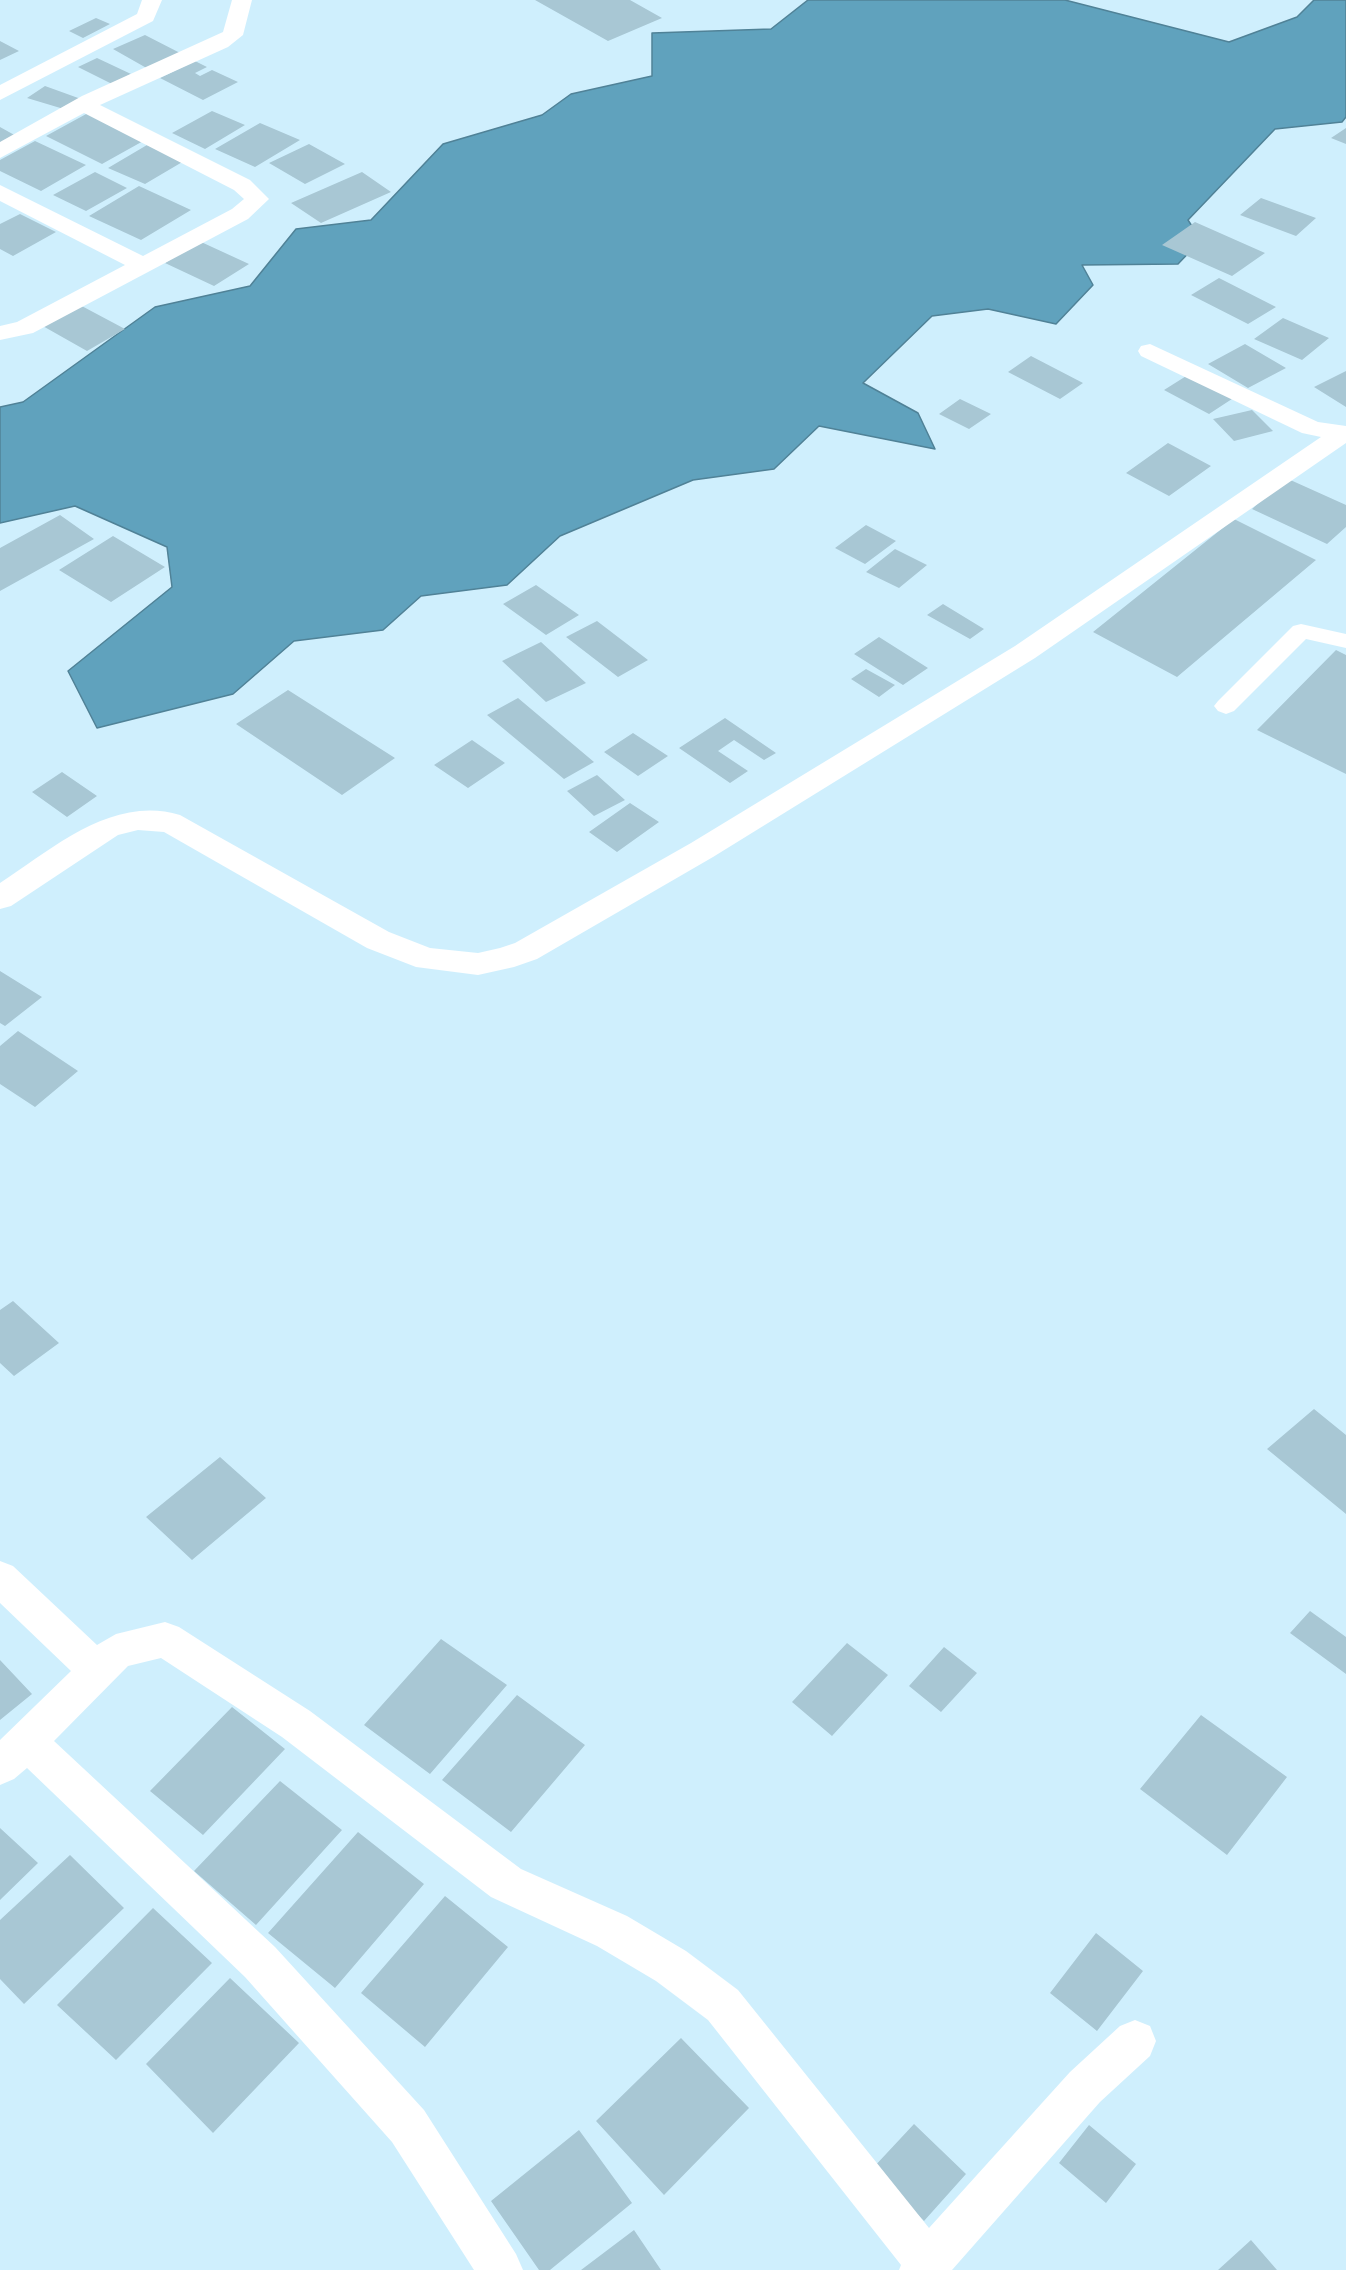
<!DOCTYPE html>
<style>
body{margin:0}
canvas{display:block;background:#cfeffd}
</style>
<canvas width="1346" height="2270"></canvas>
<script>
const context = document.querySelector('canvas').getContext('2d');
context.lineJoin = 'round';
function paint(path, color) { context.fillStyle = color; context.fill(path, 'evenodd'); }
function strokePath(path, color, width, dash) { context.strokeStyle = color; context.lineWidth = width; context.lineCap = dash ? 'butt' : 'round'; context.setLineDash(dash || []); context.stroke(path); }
const water = new Path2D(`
 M808,0H1065L1229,42L1297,17L1314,0H1346V117L1342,122L1275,129L1188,220L1201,240L1178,264L1082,265L1093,285L1056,324L988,309L932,316L863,383L918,413L935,449L819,426L774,469L693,480L560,536L507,585L421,596L383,630L294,641L233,694L97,728L68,671L172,587L167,547L75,506L0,523V407L23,402L155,307L250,286L296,229L371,220L443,144L542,115L571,94L652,76V33L771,29Z`);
paint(water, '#60a2bd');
strokePath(water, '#508297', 1.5);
paint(new Path2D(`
 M535,0H630L662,18L608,41Z
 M96,18L110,24L83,38L69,31Z
 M145,35L184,55L150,70L113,49Z
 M0,41L19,51L0,60Z
 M97,58L131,74L112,84L78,67Z
 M195,61L207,67L195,73L200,76L212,70L238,82L203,100L160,78Z
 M45,86L81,99L67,110L27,98Z
 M212,111L245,125L205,149L172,133Z
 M88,113L145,140L102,164L46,136Z
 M260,123L300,140L255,167L215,149Z
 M0,127L18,137L0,145Z
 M1346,128V144L1331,138Z
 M35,141L86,165L41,191L0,171V160Z
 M309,144L345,164L305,184L269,163Z
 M147,145L184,161L145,184L108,168Z
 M95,172L127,188L86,211L53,195Z
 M362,172L391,192L321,223L291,203Z
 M139,186L191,210L141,240L89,216Z
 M1261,198L1316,218L1296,236L1240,215Z
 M20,214L56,232L13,256L0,249V224Z
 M1195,222L1265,253L1232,276L1162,245Z
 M199,241L249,264L214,286L165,263Z
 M1219,278L1276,307L1248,324L1191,295Z
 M78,304L125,329L87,351L41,325Z
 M1283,318L1329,338L1302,360L1254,339Z
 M1245,344L1286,368L1248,388L1208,364Z
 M1031,356L1083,383L1060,399L1008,372Z
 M1346,371V407L1314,387Z
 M1191,373L1235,397L1209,414L1164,390Z
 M960,399L991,414L969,429L939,414Z
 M1252,410L1273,431L1234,441L1213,419Z
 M1168,443L1211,466L1169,496L1126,473Z
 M1286,478L1346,505V527L1327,544L1252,509Z
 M60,515L94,539L0,591V548Z
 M1234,519L1316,560L1177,677L1093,632Z
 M866,525L896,541L865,564L835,548Z
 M113,536L165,567L111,602L59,570Z
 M895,549L927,565L899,588L866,572Z
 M536,585L579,615L546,635L503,604Z
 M943,604L984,629L970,639L927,615Z
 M597,621L648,660L618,677L566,637Z
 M879,637L928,668L903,685L854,654Z
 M541,642L586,683L546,702L502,661Z
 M1336,650L1346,655V774L1257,730Z
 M866,669L895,685L879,697L851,679Z
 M288,690L395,758L342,795L236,724Z
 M518,698L594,762L564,779L487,715Z
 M725,718L776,753L764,760L734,740L718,751L748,771L730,783L679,748Z
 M633,733L668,756L638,776L604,752Z
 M472,740L505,763L468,788L434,765Z
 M62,772L97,796L67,817L32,792Z
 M597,775L625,800L594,816L567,791Z
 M630,803L659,822L617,852L589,832Z
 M0,971L42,997L5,1026L0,1023Z
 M18,1031L78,1071L35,1107L0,1084V1046Z
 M13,1301L59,1343L14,1376L0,1363V1310Z
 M1314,1409L1346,1435V1514L1267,1449Z
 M220,1457L266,1498L192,1560L146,1517Z
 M1310,1611L1346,1637V1674L1290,1633Z
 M441,1639L507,1685L430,1774L364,1725Z
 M847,1643L888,1675L832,1736L792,1702Z
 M944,1647L977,1673L941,1712L909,1686Z
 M0,1660L32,1694L0,1720Z
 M517,1695L585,1745L511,1832L442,1780Z
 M232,1707L285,1749L203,1835L150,1791Z
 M1201,1715L1287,1777L1227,1855L1140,1789Z
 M280,1781L342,1830L256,1925L194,1871Z
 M0,1828L38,1863L0,1900Z
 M358,1832L424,1884L335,1988L268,1933Z
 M70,1855L124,1908L24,2004L0,1979V1920Z
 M445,1896L508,1947L425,2047L361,1993Z
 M153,1908L212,1963L116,2060L57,2005Z
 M1096,1933L1143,1971L1097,2031L1050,1993Z
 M230,1978L299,2043L213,2133L146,2064Z
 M681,2038L749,2108L664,2195L596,2121Z
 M914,2124L966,2174L924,2221L872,2169Z
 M1089,2125L1136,2164L1106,2203L1059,2163Z
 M579,2130L632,2203L550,2270H539L491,2201Z
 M634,2230L661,2270H581Z
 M1251,2240L1277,2270H1218Z`), '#a8c7d4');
paint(new Path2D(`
 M1301,624L1346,634V648L1306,639L1234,711L1226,714L1218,711L1214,706L1218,701L1293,626Z`), '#fff');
paint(new Path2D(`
 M142,0H162L153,21L0,100V85L137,14Z
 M232,0H252L243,35L228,47L100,105L250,180L269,199L248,219L33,333L0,340V326L17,322L125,265L0,201V185L143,256L232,209L244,199L234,190L84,113L0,158V142L82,96L223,32Z
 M1150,344L1318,422L1346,426V443L1035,658L713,857L537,959L514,967L478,975L416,967L367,948L164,832L138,830L118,835L11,906L0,909V883C54,848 112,795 180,815L389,932L430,948L478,953L500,948L515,943L691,843L1015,646L1321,437L1302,433L1141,356L1138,351L1141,346Z
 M0,1561L13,1566L97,1645L116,1634L165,1622L179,1627L310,1711L521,1869L627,1916L686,1951L738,1990L929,2228L1070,2072L1120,2026L1135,2020L1150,2026L1156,2041L1150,2056L1100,2102L952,2270H899L901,2265L708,2020L656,1981L597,1946L491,1897L282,1737L161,1658L128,1666L54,1741L275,1947L424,2110L516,2254L523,2270H474L392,2142L245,1977L27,1768L14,1779L0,1785V1740L71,1671L0,1603Z`), '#fff');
</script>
